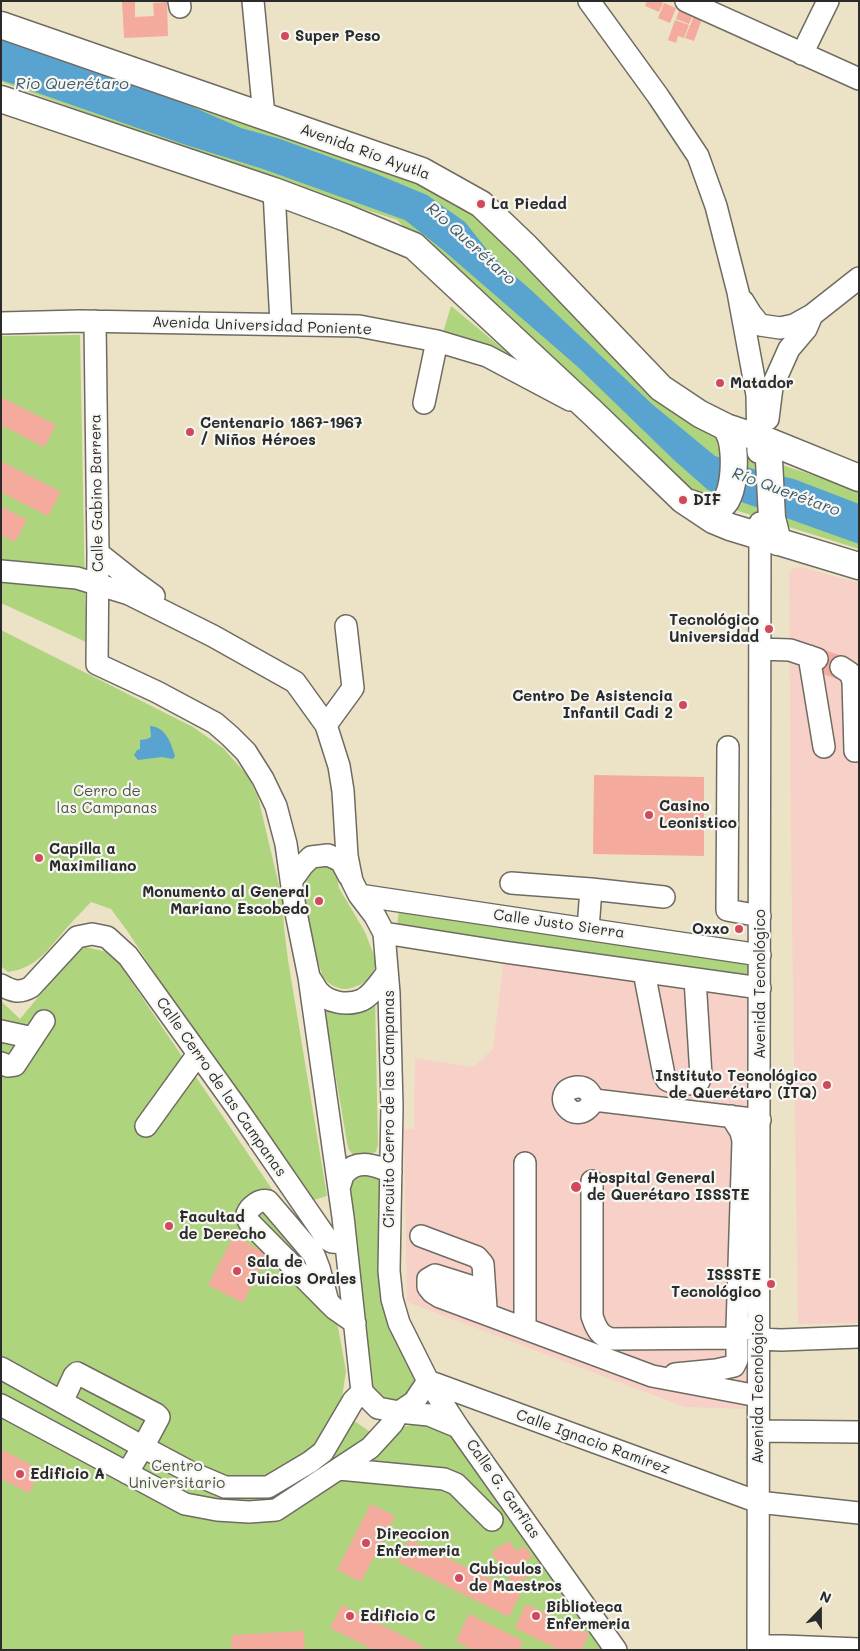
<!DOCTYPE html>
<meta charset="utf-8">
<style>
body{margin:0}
#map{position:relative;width:860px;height:1651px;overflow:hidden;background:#ece3c6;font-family:Mali,sans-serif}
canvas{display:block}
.frame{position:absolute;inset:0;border:2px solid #2b2b2b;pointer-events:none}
.north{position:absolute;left:795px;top:1586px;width:50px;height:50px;-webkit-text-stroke:4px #f6f6f2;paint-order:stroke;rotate:22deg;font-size:14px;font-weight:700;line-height:20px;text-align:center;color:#2b2b2b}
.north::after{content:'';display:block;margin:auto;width:18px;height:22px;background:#2b2b2b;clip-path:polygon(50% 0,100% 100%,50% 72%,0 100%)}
</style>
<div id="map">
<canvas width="860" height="1651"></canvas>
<div class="frame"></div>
<div class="north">N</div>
</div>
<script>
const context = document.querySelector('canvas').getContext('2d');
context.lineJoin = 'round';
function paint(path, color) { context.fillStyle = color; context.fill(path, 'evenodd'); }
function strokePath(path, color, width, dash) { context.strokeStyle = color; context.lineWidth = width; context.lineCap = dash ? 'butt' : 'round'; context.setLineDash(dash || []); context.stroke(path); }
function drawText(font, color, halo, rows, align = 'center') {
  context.font = font + ' Mali,sans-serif'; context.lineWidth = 4.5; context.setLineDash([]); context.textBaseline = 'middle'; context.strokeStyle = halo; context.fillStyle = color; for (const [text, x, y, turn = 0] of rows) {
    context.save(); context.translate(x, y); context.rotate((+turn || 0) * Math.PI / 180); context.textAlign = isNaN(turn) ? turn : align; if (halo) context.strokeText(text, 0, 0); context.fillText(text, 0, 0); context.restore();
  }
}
paint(new Path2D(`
 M801,567L859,583V1323L798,1324L791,848L789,574L793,568Z
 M504,958L752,992L749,1106L704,1104L703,1124L749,1128L745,1409L685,1407L407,1302L404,1129H414L415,1058L473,1067L493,1049Z`), '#f7d1c7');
paint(new Path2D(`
 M1,29L477,205L736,450L859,490V549L694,497L397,220L270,178L1,82Z
 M451,306L525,367L442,336Z
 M80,335L86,642L1,603V336Z
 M1,630L193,727L223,748L247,775L258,797L282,898L284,928L288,960L327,1196L314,1200L302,1187L173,1001L128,932L111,909L91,902C82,912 72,921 64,931C47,951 36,968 8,972L1,966Z
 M314,867H325L336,871L339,888L365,932L377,963C371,977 366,984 351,988C341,991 330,986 324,978C318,968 304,908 304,896C304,888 305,880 306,873Z
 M399,910L756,959L753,982L396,934Z
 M81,946L112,953L320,1260L329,1278L346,1371L340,1411L386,1443L402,1427L421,1423L453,1433L606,1650H1V1001L20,1019Z
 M375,998L378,1145L376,1152L368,1154H352L348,1148L323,1002Z
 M382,1168L389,1271L428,1381L414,1402L374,1404L346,1172Z`), '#aed47d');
paint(new Path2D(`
 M1,37L163,94L241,128L280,139L374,173L427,195L465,222L492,256L531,290L652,404L715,456L759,471L794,479L859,504V544L708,490L674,460L578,367L443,250L405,220L263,169L183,144L1,80Z
 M150,726C166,727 171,743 175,756L173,759L162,757L138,760L134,755L137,750L140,749V740L147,739L151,737Z`), '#58a3d0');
paint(new Path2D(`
 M122,1H135V17L154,16L153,3L167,2L168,36L124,38Z
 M647,1H659L663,3L659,12L645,6Z
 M664,3L676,8L670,23L658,18Z
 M679,10L693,15L689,24L676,19Z
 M694,16L702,19L694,41L685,38Z
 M675,20L689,25L684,38L678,36L676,43L668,40Z
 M1,397L56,425L44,447L1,425Z
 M1,461L61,492L48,516L1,492Z
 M1,506L27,520L15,542L1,535Z
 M821,649L845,657L837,679L813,670Z
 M594,775L704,777V856L593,854Z
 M232,1239L241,1240L261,1251L266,1257L243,1303L208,1285Z
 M1,1449L41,1470L29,1493L1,1479Z
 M371,1504L395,1516L361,1582L337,1570Z
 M409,1539L520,1594L509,1617L398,1562Z
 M509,1541L516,1551L524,1546L532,1557L524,1562L532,1574L514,1586L491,1552Z
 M526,1604L589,1634L582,1650H560L515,1628Z
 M342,1605L423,1646L421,1650H374L330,1628Z
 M469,1614L523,1641L519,1650H473L456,1641Z
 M304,1631L305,1650H231L232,1635Z`), '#f4ab9d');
const minor = new Path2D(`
 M179,1L180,7
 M253,1L264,116
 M589,1L658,96L698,156L716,206L738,292L757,395L758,452
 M686,1L859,79
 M802,54L828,1
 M274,191L281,324
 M743,301L751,314L760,325L780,328L794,325L812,315
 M95,321L98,553L97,664L157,692L215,723L230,736L246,752L263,779L276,806L286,844L295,908L309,977L343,1217L362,1392L378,1408L399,1412L429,1415L458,1427
 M1,323L80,321L359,326L437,341L487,356L570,400
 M424,403L437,341
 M768,419L772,387L789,349L806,329L812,315L859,278
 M98,553L132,580L154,596
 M1,571L77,578L129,594L213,636L295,682L326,725L339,766L343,791L347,856L352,881L359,895L375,916L384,933L389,993L392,1106L389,1271L392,1299L399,1323L428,1381L458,1427L616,1650
 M760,649L790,650L817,659
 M809,656L824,747
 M841,667L850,673L853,681L855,751
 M326,725L353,688L346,626
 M728,747L727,910L760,916
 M292,880L303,865L311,857L328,855L341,861L349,876
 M511,883L591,889L588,929
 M591,889L664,897
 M359,895L760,955
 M384,933L504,952L760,988
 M644,972L664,1075L667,1080L674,1083L696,1084L699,1081L701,1076L695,979
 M309,977C312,981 315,987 318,991C328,1003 347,1006 362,1000C372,995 380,982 387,973
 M1,985C12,991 19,994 31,987L77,937L92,934L107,937L128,956L237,1108L327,1239L332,1242L345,1243
 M1,1031L33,1038
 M1,1063L8,1066L15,1065L44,1021
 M594,1100C590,1093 587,1086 577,1087C546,1091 576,1133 594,1100L760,1120
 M731,1116L741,1132L743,1141L737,1328L759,1329
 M146,1126L198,1054
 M525,1163V1328
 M592,1181V1316C596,1328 600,1337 612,1339L737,1338
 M339,1188C341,1183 342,1176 345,1173C358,1158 377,1166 391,1172
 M421,1236L477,1257L483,1264L486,1308
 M328,1302L319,1268L314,1255L268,1201C260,1199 250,1206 247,1214C246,1217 248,1219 249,1222L328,1302L335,1309L355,1323
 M472,1308L474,1289L470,1286L435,1275L428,1279V1287L432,1292L440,1297L652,1376L758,1396
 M759,1339L781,1340L859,1337
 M1,1368L143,1447L192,1473L225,1487H268L310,1462L323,1452L353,1401L362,1392
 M675,1374L716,1370L734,1366L737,1360V1328
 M428,1381L758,1502L859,1513
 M62,1402L74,1376L77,1373L156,1414L159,1417L143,1447L127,1473
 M1,1405L185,1504L217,1510L249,1512L276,1510L370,1448L392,1424L399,1412L414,1402L428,1381
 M759,1431L859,1432
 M339,1469L444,1479L456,1484L492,1520
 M758,1646H783L859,1649
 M758,1650L760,523`);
const major = new Path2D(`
 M1,25L422,171L481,204L526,247L661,388L700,414L726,427L768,441L859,478
 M1,99L274,191L346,218L414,246L594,414L683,500L713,520L730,527L859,566
 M768,441L772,518L778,542
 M690,503C698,506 709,511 717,508C736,502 736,454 731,438C730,435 728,431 726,427`);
strokePath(minor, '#6f6b61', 24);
strokePath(major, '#6f6b61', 29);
strokePath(minor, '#fff', 21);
strokePath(major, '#fff', 26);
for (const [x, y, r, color] of [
 [285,36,5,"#d1495b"],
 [481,204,5,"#d1495b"],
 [720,383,5,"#d1495b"],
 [190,432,5,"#d1495b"],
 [683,500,5,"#d1495b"],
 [769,629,5,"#d1495b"],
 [683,705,5,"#d1495b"],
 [649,815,5,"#d1495b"],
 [39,858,5,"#d1495b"],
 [319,901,5,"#d1495b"],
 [739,929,5,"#d1495b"],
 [827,1085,5,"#d1495b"],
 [576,1187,6,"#d1495b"],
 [169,1226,5,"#d1495b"],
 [237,1271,5,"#d1495b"],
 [771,1284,5,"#d1495b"],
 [20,1474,5,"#d1495b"],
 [366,1543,5,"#d1495b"],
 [459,1578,5,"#d1495b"],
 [350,1616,5,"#d1495b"],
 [536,1616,5,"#d1495b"]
]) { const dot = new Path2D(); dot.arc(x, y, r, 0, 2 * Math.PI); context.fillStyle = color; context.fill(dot); strokePath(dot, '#f6f6f2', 2); }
drawText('bold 15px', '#2b2b2b', '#f6f6f2', [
 ["Super Peso",295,36],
 ["La Piedad",491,204],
 ["Matador",730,383],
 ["Centenario 1867-1967",200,423],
 ["/ Niños Héroes",200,440],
 ["DIF",693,500],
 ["Tecnológico",759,620,"right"],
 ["Universidad",759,637,"right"],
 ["Centro De Asistencia",673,696,"right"],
 ["Infantil Cadi 2",673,713,"right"],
 ["Casino",659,806],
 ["Leonistico",659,823],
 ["Capilla a",49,849],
 ["Maximiliano",49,866],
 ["Monumento al General",309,892,"right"],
 ["Mariano Escobedo",309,909,"right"],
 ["Oxxo",729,929,"right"],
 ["Instituto Tecnológico",817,1076,"right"],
 ["de Querétaro (ITQ)",817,1093,"right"],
 ["Hospital General",587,1178],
 ["de Querétaro ISSSTE",587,1195],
 ["Facultad",179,1217],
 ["de Derecho",179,1234],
 ["Sala de",247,1262],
 ["Juicios Orales",247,1279],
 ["ISSSTE",761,1275,"right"],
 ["Tecnológico",761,1292,"right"],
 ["Edificio A",30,1474],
 ["Direccion",376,1534],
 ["Enfermeria",376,1551],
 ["Cubiculos",469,1569],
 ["de Maestros",469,1586],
 ["Biblioteca",546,1607],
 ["Enfermeria",546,1624],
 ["Edificio C",360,1616]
], 'left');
drawText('15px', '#2b2b2b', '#f6f6f2', [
 ["Avenida Río Ayutla",365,152,20],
 ["Avenida Universidad Poniente",262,326,2],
 ["Calle Gabino Barrera",97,493,-91],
 ["Calle Justo Sierra",559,924,8],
 ["Avenida Tecnológico",760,984,-90],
 ["Calle Cerro de las Campanas",221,1087,55],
 ["Circuito Cerro de las Campanas",389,1109,-90],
 ["Avenida Tecnológico",758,1389,-90],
 ["Calle Ignacio Ramírez",593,1442,20],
 ["Calle G. Garfias",503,1489,55]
]);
drawText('15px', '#4c5540', '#f6f6f2', [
 ["Cerro de",107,791],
 ["las Campanas",107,808],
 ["Centro",177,1466],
 ["Universitario",177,1483]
]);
drawText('italic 16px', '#3d5b6d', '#f6f6f2', [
 ["Rio Querétaro",72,84],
 ["Río Querétaro",471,244,42],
 ["Río Querétaro",786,492,20]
]);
</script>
